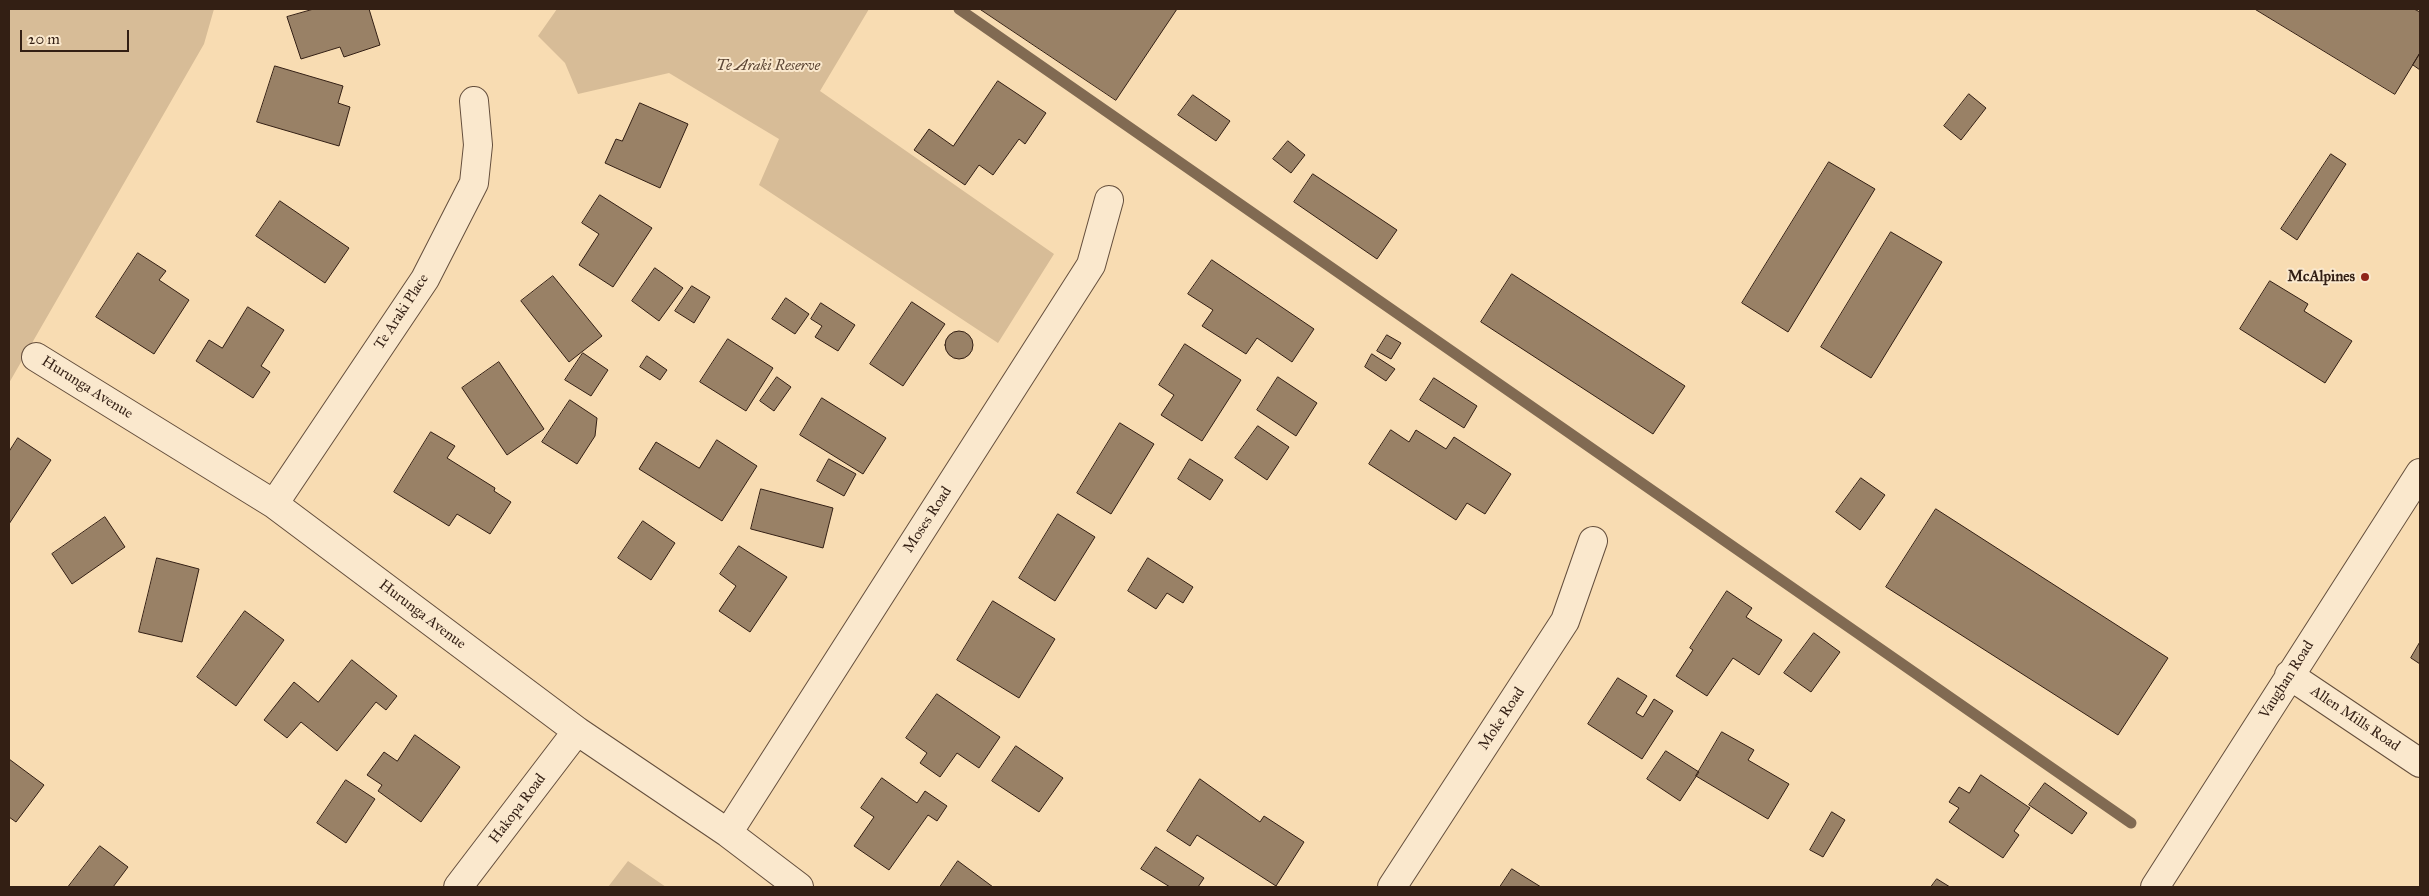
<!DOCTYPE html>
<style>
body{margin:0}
#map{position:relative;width:2429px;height:896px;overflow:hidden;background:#f8dcb2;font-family:"IM FELL Great Primer",serif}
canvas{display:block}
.frame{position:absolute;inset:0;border:10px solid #331f14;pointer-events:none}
.scale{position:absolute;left:20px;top:30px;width:109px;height:22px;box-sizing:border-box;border:2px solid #331f14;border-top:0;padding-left:6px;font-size:15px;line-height:18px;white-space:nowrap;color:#331f14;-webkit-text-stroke:4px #fae8cd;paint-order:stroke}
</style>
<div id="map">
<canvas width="2429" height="896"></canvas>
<div class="frame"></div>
<div class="scale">20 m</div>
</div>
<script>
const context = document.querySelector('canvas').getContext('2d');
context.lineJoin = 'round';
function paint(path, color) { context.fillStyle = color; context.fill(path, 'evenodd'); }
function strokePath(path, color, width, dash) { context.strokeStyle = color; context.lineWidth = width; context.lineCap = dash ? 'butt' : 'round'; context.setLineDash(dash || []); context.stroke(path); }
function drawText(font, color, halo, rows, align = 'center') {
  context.font = font + ' "IM FELL Great Primer",serif'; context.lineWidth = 4; context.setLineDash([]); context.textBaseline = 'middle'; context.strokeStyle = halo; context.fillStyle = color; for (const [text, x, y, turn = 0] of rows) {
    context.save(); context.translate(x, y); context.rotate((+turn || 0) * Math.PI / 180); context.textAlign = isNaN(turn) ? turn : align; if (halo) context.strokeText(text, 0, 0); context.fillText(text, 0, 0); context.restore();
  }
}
paint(new Path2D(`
 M9,9H214L204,44L9,383Z
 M557,9H869L820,91L1054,254L998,343L759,185L779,139L669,73L578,94L565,63L538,36Z
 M628,861L666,887H608Z`), '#d7bc97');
strokePath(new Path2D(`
 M959,9L2131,823`), '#816a52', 11);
const building = new Path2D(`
 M314,9H369L380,45L344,57L340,47L301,59L287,17Z
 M980,9H1177L1116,100Z
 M2255,9H2414L2420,12V53L2395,94Z
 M2420,53V70L2413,65Z
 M275,66L343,86L338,103L350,107L339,146L257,122Z
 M998,81L1046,113L1025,144L1019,139L993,175L979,165L965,185L914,150L929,129L953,146Z
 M1969,94L1986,108L1961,140L1944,126Z
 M1193,95L1230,121L1216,141L1178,115Z
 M640,103L688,124L660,188L605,163L616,139L622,141Z
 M1288,141L1305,155L1291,173L1273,159Z
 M2331,154L2346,164L2297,240L2281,229Z
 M1829,162L1875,189L1788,332L1742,303Z
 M1313,174L1397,230L1377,259L1294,202Z
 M600,195L652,228L613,287L579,265L599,234L582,223Z
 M280,201L349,248L325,283L256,236Z
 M1891,232L1942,262L1871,378L1821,347Z
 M138,253L166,271L159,280L189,300L154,354L96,317Z
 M1212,260L1314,329L1292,362L1257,338L1246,354L1202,326L1213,310L1188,294Z
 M655,268L683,288L659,321L632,301Z
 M1512,274L1685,386L1653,434L1481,322Z
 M553,276L602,336L569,362L521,301Z
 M2270,281L2308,304L2304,311L2352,341L2325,383L2240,329Z
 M692,286L710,297L694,323L675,311Z
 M786,298L809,314L795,334L772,319Z
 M912,302L945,324L903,386L870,364Z
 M821,303L855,325L838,351L815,337L822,326L811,319Z
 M248,307L284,330L261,366L270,372L253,398L196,361L209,340L222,348Z
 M945 345a14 14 0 1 1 28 0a14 14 0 1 1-28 0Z
 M1387,335L1401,343L1391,359L1377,351Z
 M728,339L773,368L746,411L700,382Z
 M1185,344L1241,380L1202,441L1161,415L1174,395L1159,385Z
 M583,353L608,370L591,396L565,380Z
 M1372,354L1395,369L1386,381L1365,367Z
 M647,356L667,370L660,380L640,367Z
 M499,362L544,429L507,455L462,388Z
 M777,377L791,387L774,411L760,401Z
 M1278,377L1317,403L1296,436L1257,410Z
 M1434,378L1477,406L1464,428L1420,400Z
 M822,398L886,438L863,474L800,435Z
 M570,400L597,418L595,436L577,464L542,442Z
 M1120,423L1154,444L1111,514L1077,493Z
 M1258,426L1289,447L1267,480L1235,458Z
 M1391,430L1409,442L1416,430L1446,449L1454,437L1511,474L1485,514L1467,503L1456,520L1369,464Z
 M431,432L455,446L447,458L495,488L494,491L511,502L490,534L457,514L449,526L394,492Z
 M18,438L51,460L9,524V452Z
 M717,440L757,466L722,521L639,469L656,442L699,468Z
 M829,459L856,474L844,496L817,481Z
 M1190,459L1223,480L1210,500L1178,479Z
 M1861,478L1885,495L1860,530L1836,512Z
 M761,489L833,508L823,548L751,529Z
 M1936,509L2168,658L2118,735L1886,587Z
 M1058,514L1095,537L1055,601L1019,578Z
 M105,517L125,547L72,584L52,554Z
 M643,521L675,543L651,580L618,558Z
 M739,546L787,577L750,632L719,611L736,586L720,574Z
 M157,558L199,569L182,642L139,632Z
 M1148,558L1193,587L1183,603L1167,593L1156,609L1128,591Z
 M1727,591L1752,608L1746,617L1782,640L1759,675L1733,658L1707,696L1676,676L1693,650L1690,648Z
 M993,601L1055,639L1019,698L957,660Z
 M245,611L284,640L236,706L197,677Z
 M1814,633L1840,652L1811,692L1784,673Z
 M2420,642V664L2411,658Z
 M352,660L397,696L386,710L376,702L337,751L301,722L287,738L264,720L294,682L318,702Z
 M1618,678L1647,696L1636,713L1643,717L1654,699L1673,711L1642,759L1588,724Z
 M937,694L1000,737L979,768L957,753L940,777L920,763L927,753L906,738Z
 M1722,732L1754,750L1748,760L1789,784L1768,819L1696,776Z
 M415,735L460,767L421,822L378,791L382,785L367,775L384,752L397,761Z
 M1016,746L1063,778L1039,812L992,781Z
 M1666,751L1699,772L1680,801L1647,779Z
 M9,759L44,785L16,822L9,817Z
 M1981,775L2030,808L2014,831L2019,835L2003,858L1949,822L1959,808L1949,802L1959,787L1969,793Z
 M882,778L917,803L925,791L947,806L937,821L928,815L889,870L854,846L874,817L861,808Z
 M1200,779L1260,822L1264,816L1304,842L1276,886L1197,835L1190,846L1167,831Z
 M346,780L375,799L346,843L317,823Z
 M2045,783L2087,813L2072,834L2029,805Z
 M1832,812L1845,820L1823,857L1810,850Z
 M100,846L128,867L113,887H71L69,886Z
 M1156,847L1204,878L1198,887H1170L1141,869Z
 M958,861L993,887H940Z
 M1512,869L1541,887H1500Z
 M1937,879L1950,887H1931Z`);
paint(building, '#998166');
strokePath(building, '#331f14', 1);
const minor = new Path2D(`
 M36,357L274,504L577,731L728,833L799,887
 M274,504L425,279L474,183L478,145L474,101
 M2289,675L2420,763
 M728,833L1091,265L1109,200
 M458,887L577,731
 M1392,887L1565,621L1593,541
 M2155,887L2420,473`);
strokePath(minor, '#644e3c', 30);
strokePath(minor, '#fae8cd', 28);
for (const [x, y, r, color] of [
 [2365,277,5,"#8f2418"]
]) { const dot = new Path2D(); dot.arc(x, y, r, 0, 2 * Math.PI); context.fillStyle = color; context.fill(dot); strokePath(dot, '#fae8cd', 2); }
drawText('italic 15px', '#5c4635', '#fae8cd', [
 ["Te Araki Reserve",768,66]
]);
drawText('bold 15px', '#331f14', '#fae8cd', [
 ["McAlpines",2355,277]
], 'right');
drawText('15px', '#331f14', '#fae8cd', [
 ["Te Araki Place",402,312,-57],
 ["Hurunga Avenue",87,388,32],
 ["Moses Road",928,520,-57],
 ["Hurunga Avenue",422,615,37],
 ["Vaughan Road",2287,680,-58],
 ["Moke Road",1502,719,-57],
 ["Allen Mills Road",2355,719,34],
 ["Hakopa Road",518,809,-53]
]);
</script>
